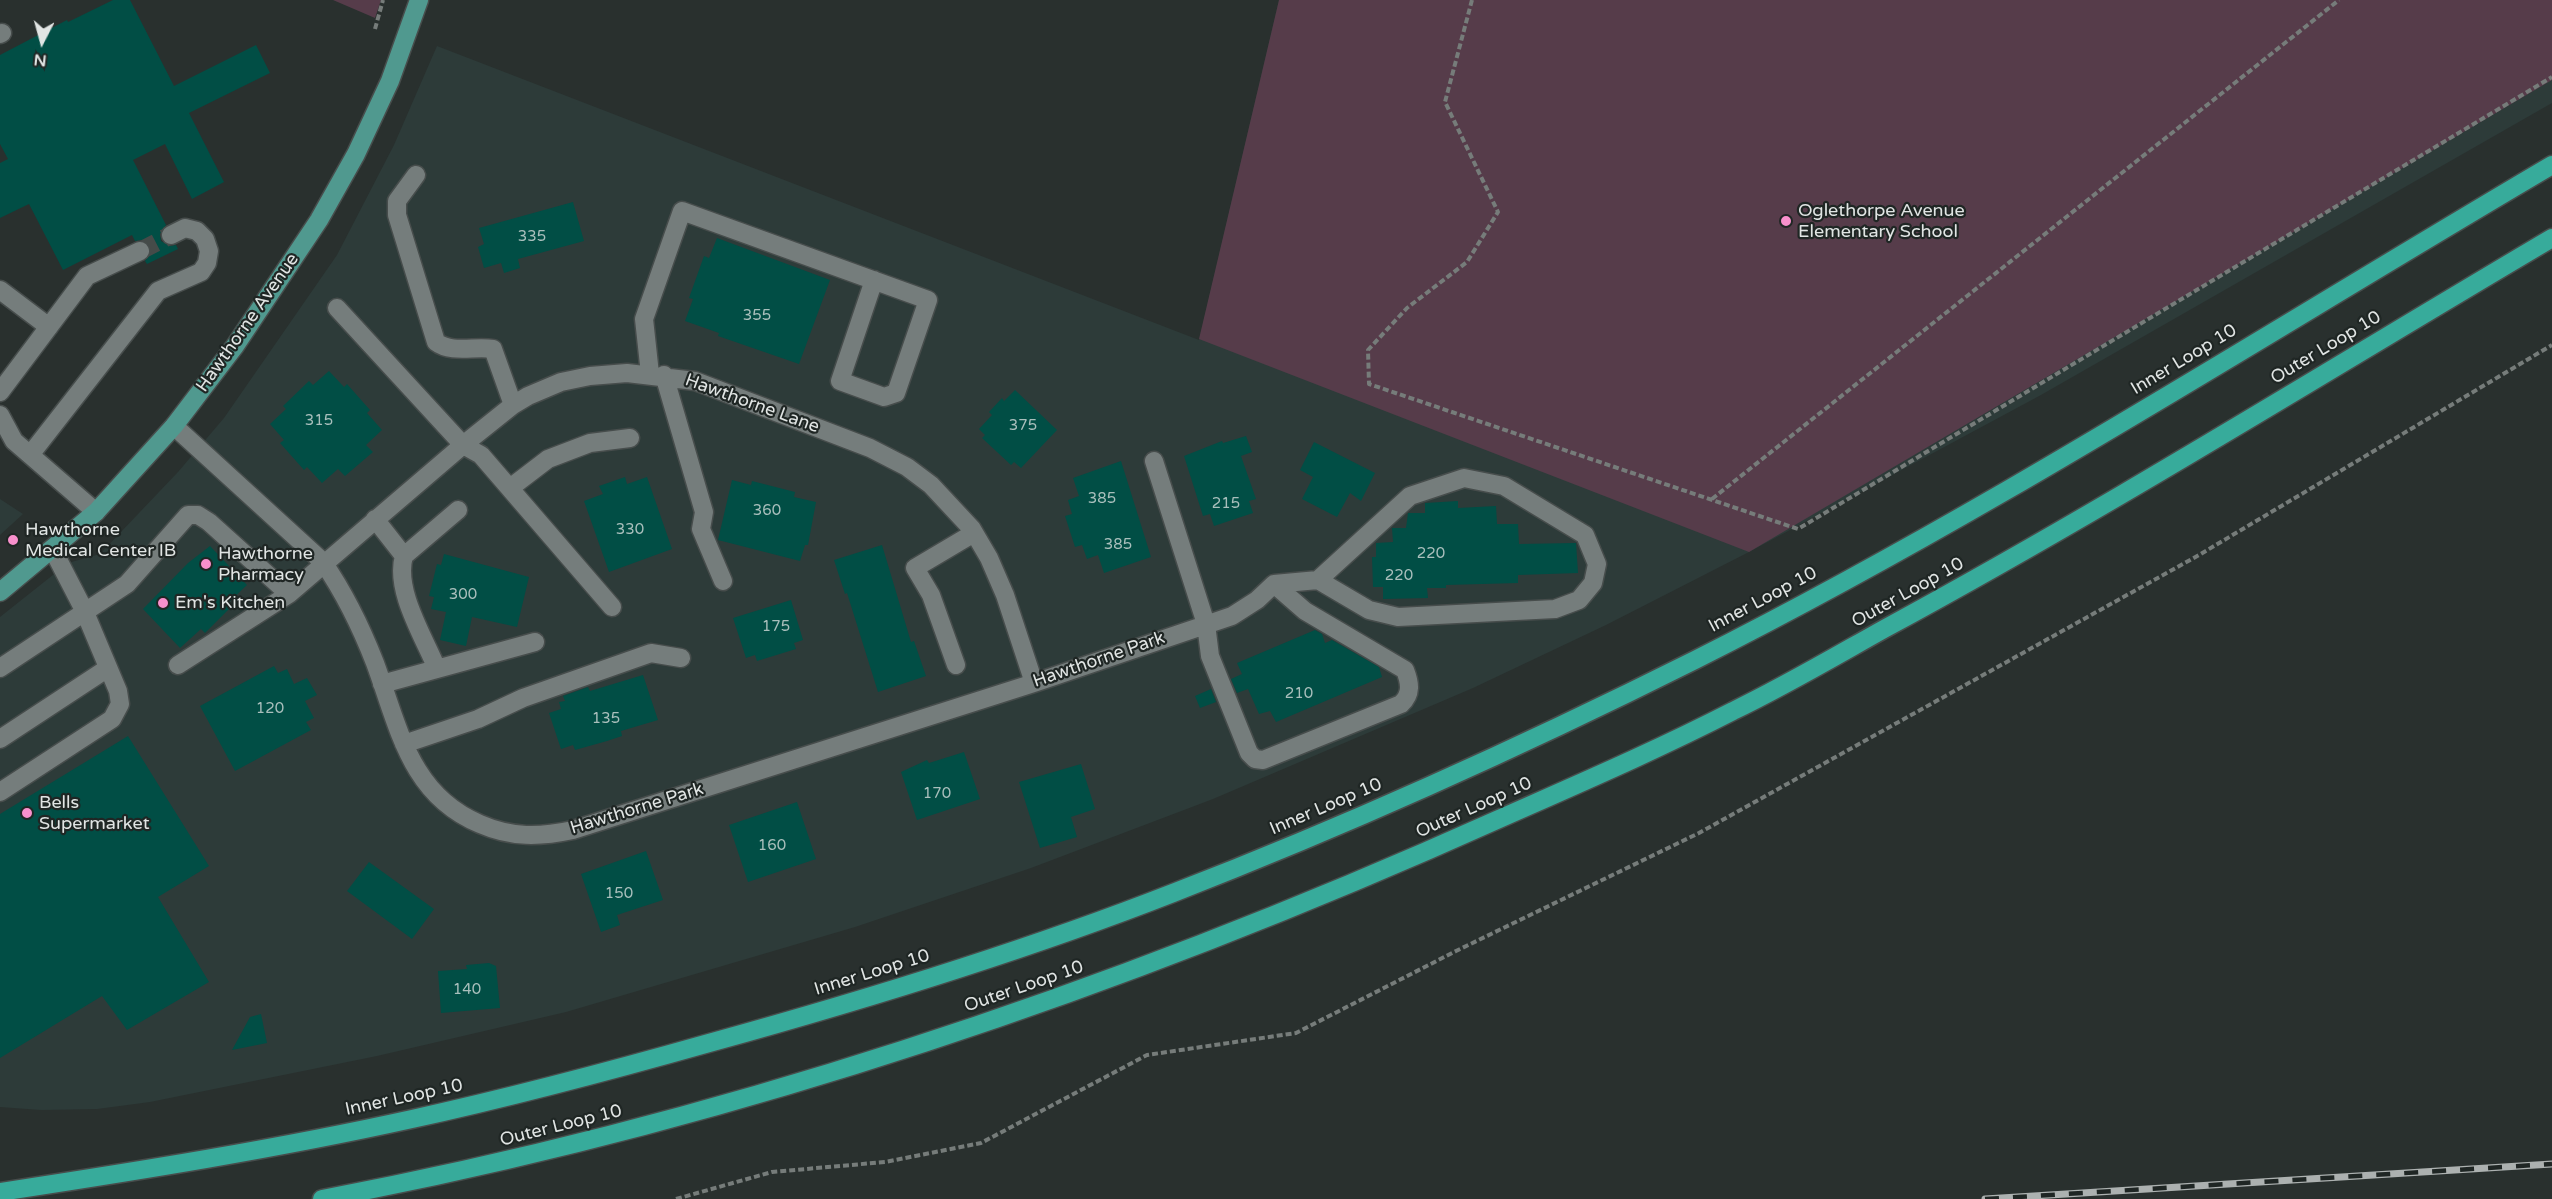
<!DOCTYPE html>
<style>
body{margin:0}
#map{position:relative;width:2552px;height:1199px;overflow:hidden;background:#29302e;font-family:"Varela Round",sans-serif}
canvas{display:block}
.north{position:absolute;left:12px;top:12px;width:60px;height:60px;-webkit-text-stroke:4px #1f2624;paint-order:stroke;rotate:186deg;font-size:16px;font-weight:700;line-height:24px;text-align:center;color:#e1e5e4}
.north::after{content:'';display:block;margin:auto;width:21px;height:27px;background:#e1e5e4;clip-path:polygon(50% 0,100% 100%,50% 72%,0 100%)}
</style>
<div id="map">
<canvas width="2552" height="1199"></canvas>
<div class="north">N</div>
</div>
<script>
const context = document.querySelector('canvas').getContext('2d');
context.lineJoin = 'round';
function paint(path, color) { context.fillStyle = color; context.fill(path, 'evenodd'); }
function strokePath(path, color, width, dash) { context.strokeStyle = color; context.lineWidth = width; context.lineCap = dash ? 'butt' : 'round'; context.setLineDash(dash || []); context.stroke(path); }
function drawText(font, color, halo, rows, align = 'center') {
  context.font = font + ' "Varela Round",sans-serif'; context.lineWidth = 4.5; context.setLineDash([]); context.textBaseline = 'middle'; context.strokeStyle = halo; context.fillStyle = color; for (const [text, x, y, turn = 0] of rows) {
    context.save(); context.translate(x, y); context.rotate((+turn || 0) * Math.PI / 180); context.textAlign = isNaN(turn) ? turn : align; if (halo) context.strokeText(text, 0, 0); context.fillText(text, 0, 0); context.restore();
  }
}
paint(new Path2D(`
 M1279,0H2552V103L2041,395L1749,552L1606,625L1473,688L1213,799L1031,868L855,927L566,1012L377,1056L150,1102L97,1109L41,1110L0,1107V617L68,563L100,554L178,472L224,418L337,255L394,145L437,46L1199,340Z
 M0,499L23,514L0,535Z`), '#2d3b39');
paint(new Path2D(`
 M333,0H381L375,18Z
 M1279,0H2552V80L1749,552L1199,339Z`), '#563c4a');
paint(new Path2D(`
 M113,0H130L174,86L256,45L270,73L189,113L224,182L192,199L165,144L133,160L166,225L160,234L161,241L170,246L176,245L178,249L147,264L145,261L151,253L150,246L142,240L135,241L132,235L63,270L29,204L0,218V163L8,159L0,144V55L67,20L68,22Z
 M573,202L584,241L518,259L520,268L504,273L501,263L484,268L478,247L484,244L479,228Z
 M717,238L830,280L799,364L718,336L719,333L685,321L693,299L689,298L704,256L709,258Z
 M329,371L344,387L347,384L370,410L367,413L382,430L366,445L373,452L345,476L338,469L322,483L307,467L304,470L280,443L284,440L270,424L286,409L283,406L309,381L313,385Z
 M1015,390L1057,430L1021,468L1014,462L1011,465L982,438L985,435L979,429L992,415L989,412L1002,398L1004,401Z
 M1246,436L1252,452L1241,456L1256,499L1249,501L1253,513L1214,526L1210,514L1203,516L1184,456L1222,441L1223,443Z
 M1314,442L1375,473L1361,501L1350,493L1337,517L1302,499L1313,477L1300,470Z
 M1121,461L1151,557L1104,573L1098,555L1087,559L1082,545L1075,547L1065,516L1072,514L1068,500L1079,496L1073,478Z
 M625,477L627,484L647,477L672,549L609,572L584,501L603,494L599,486Z
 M732,480L751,485L752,481L795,492L794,497L816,502L808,545H805L800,561L718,540Z
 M1458,501V508L1496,506L1497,524H1518L1519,544L1576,543L1578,573L1518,575V583L1446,585V588H1427L1428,598L1383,599V587H1373L1372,557H1376V543L1393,542L1392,528H1406L1408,513H1425V503Z
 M882,545L911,642L914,641L926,676L878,692L847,593L845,594L834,560Z
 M210,546L247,585L227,604L230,608L205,633L201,629L180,648L143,609L188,563Z
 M444,554L529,577L517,627L472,617L466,646L440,640L446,612L431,609L434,597L429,596L437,564L441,565Z
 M791,600L803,640L794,643L796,649L757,661L755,655L746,658L733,618Z
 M1315,630L1322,634L1325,643L1332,640L1379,667L1382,677L1276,722L1270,711L1259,714L1248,689L1237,693L1231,679L1242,674L1237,663Z
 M274,666L278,673L287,669L294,684L307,678L317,695L305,701L314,718L306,722L311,730L235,771L200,706Z
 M643,675L658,720L621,731L622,736L607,741L575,750L573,745L561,749L549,713L561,709L559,702L565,701L563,696L588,687L590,691Z
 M1211,689L1216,702L1200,708L1195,696Z
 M128,736L209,866L158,897L209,982L127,1030L102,996L0,1058V814Z
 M964,752L980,799L917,820L901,772L927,760L929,763Z
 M1081,764L1095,809L1071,817L1077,837L1040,848L1019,782Z
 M797,802L816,859L748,882L729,825Z
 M646,851L663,900L617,915L620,925L601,932L581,874Z
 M369,862L434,909L412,939L347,891Z
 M489,963L496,966L500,1008L441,1013L438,971L467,969L466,965Z
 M261,1014L267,1043L232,1050L250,1017Z`), '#014e45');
strokePath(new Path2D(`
 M140,251L171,235`), '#454b49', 18, [18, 9]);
const minor = new Path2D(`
 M0,34L2,33
 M416,175L397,201V215L436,342C452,354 474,346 493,349L513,405
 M0,290L49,327
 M337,308L463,445L481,455L612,607
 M650,374L644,319L682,211L928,300L896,393L884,397L840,381L874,280
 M664,375L704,512L701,529L723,581
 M0,392L87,276L140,251
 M0,415L14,441L96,512
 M174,426L323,562C345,594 361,627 375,663C399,728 410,795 480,824C512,838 540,837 573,830L1034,683L1232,616L1257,600L1274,584
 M30,455L158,291L201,272L207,263L209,251L205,239L197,231L185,228L171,235
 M1154,461L1206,624L1210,656L1249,753L1255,759L1263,760L1401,704C1412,694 1410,683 1405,670L1305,611L1274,584
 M510,488L548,459L590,443L630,438
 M375,519L404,556
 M1274,584L1318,580L1369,610L1398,617L1555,609L1579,600L1593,583L1597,564L1585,535L1504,486L1464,478L1410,496L1318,580
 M178,665L289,594L463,445L513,405L528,396L561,382L590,376L627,373L695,381L870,448L907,467L931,485L972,529L989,558L1005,595L1034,683
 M956,665L931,595L915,568L974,533
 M0,668L127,584L188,515H198L209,522L289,594
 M437,669C424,637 394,590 404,556L458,510
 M382,684L535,642
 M0,739L108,668
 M404,744L478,719L523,698L651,653L681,658
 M0,792L112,719L120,704L118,691L84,610L53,550`);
const major = new Path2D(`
 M0,592L96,512L174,426L235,346L319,220L356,154L390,81L419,0`);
const highway = new Path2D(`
 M0,1192C138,1171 276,1149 412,1119C512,1097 610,1071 709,1043C865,1000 1022,952 1173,893C1351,824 1525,745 1695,660C1989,512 2268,332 2552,165
 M322,1199C730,1122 1121,989 1499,819C1578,784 1657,750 1733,711C1785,686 1834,657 1884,629C2111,506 2330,369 2552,238`);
strokePath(minor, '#474d4c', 21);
strokePath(major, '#474d4c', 21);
strokePath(highway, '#474d4c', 21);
strokePath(new Path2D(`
 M1472,0L1445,102L1498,212L1467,262L1407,308L1368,350L1369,384L1798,529L2552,77
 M375,29L383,0
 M1712,499L2339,0
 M676,1199L772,1172L885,1162L981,1143L1147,1055L1296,1033L1456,951L1699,833L2199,555L2552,345`), '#767c7a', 4, [6, 3]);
strokePath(minor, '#757d7c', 18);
strokePath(major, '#50998f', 18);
strokePath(highway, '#37ab9b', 18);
const rail = new Path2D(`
 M1985,1199L2552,1164`);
strokePath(rail, '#acb1b0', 7);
strokePath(rail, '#1f2624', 4.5, [14]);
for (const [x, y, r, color] of [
 [1786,221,6,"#f890cc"],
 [13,540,6,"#f890cc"],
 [206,564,6,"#f890cc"],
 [163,603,6,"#f890cc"],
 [27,813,6,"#f890cc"]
]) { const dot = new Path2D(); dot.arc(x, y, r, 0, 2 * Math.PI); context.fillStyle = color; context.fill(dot); strokePath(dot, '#1f2624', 2); }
drawText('15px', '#a9bfbc', null, [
 ["335",532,237],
 ["355",757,316],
 ["315",319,421],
 ["375",1023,426],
 ["385",1102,499],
 ["215",1226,504],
 ["360",767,511],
 ["330",630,530],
 ["385",1118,545],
 ["220",1431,554],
 ["220",1399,576],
 ["300",463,595],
 ["175",776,627],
 ["210",1299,694],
 ["120",270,709],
 ["135",606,719],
 ["170",937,794],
 ["160",772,846],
 ["150",619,894],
 ["140",467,990]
]);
drawText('18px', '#e1e5e4', '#1f2624', [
 ["Oglethorpe Avenue",1798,211],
 ["Elementary School",1798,232],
 ["Hawthorne",25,530],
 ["Medical Center IB",25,551],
 ["Hawthorne",218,554],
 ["Pharmacy",218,575],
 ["Em's Kitchen",175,603],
 ["Bells",39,803],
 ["Supermarket",39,824]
], 'left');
drawText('18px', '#e1e5e4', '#1f2624', [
 ["Hawthorne Avenue",248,323,-55],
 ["Outer Loop 10",2326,348,-31],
 ["Inner Loop 10",2184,360,-31],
 ["Hawthorne Lane",752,404,20],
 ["Outer Loop 10",1908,593,-29],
 ["Inner Loop 10",1763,600,-28],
 ["Hawthorne Park",1099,660,-19],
 ["Inner Loop 10",1326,807,-23],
 ["Outer Loop 10",1474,808,-24],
 ["Hawthorne Park",637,809,-17],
 ["Inner Loop 10",872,973,-17],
 ["Outer Loop 10",1024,987,-19],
 ["Inner Loop 10",404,1098,-12],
 ["Outer Loop 10",561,1126,-14]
]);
</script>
